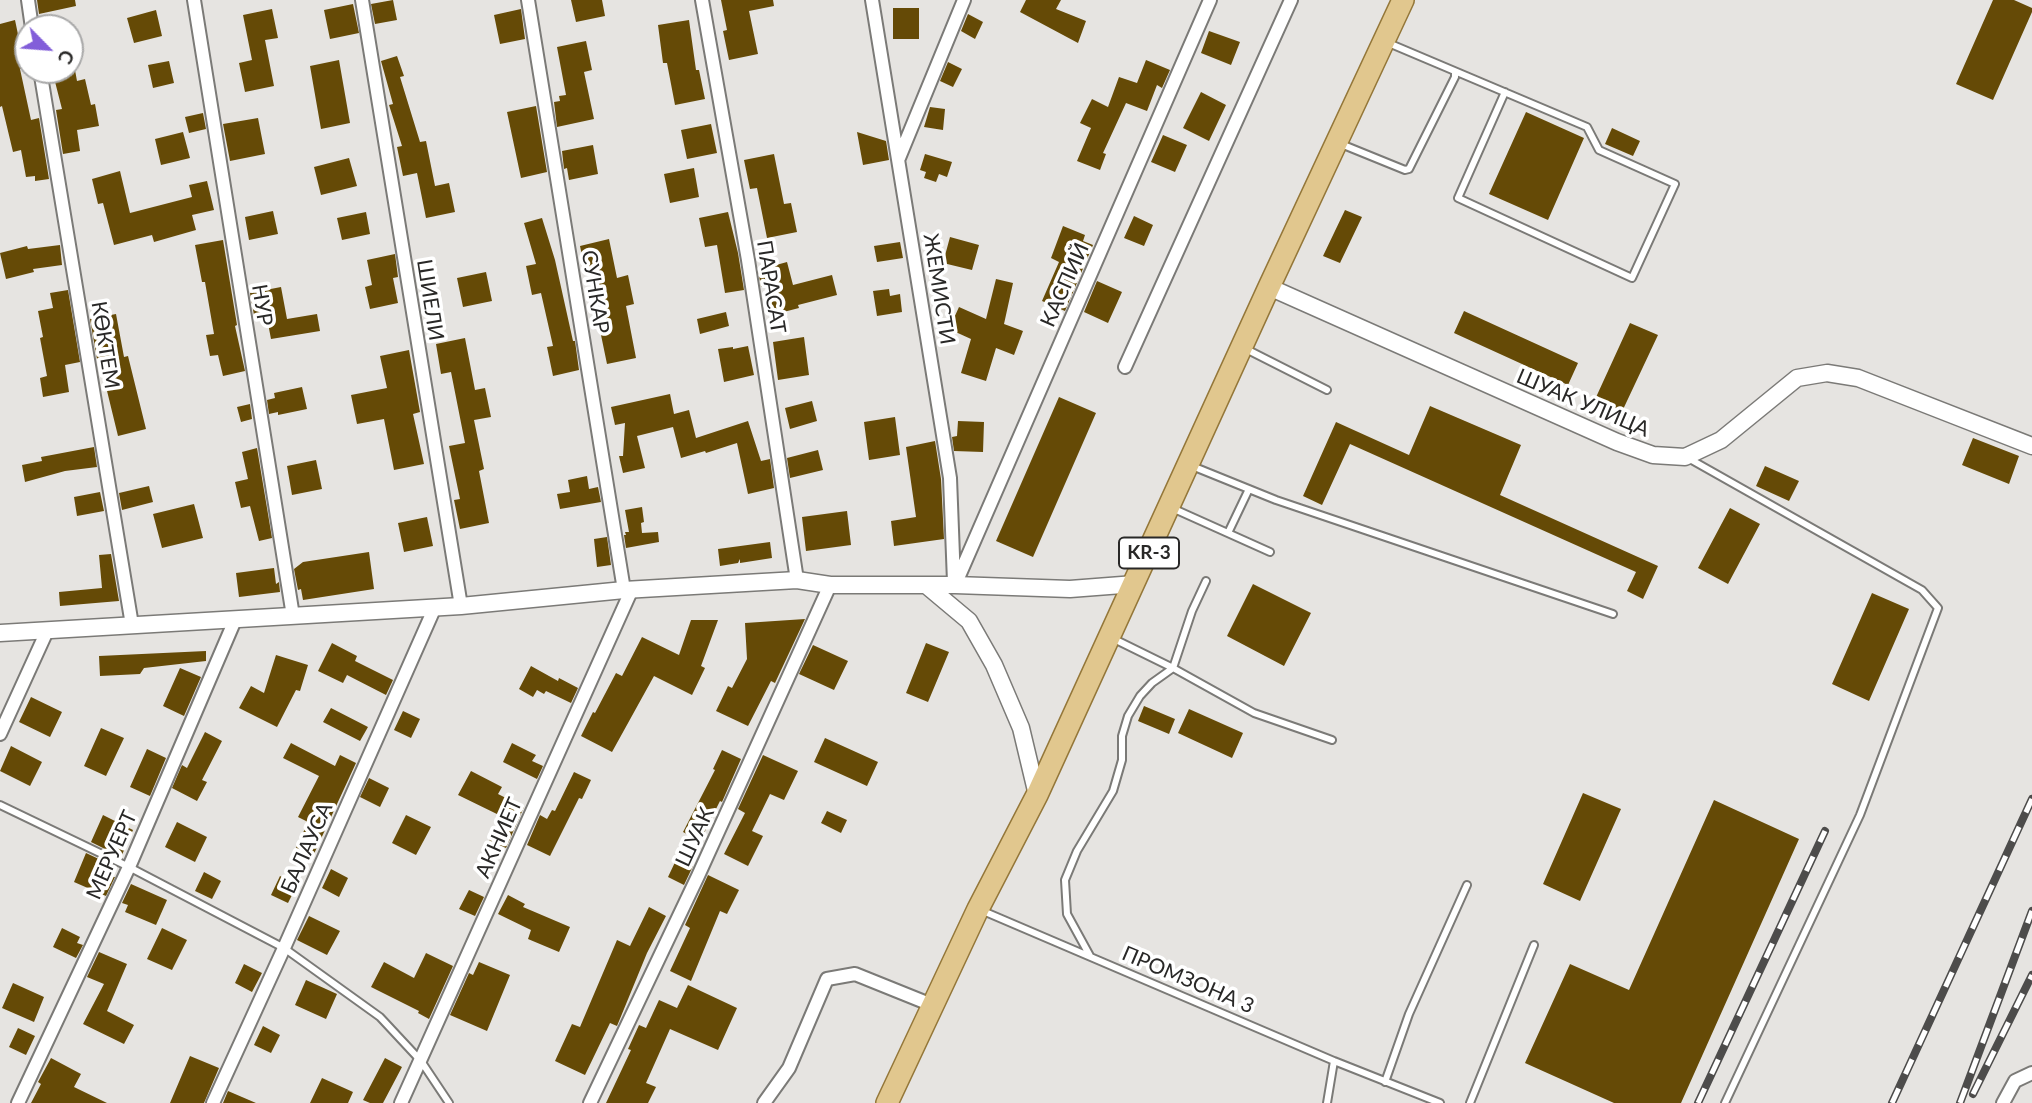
<!DOCTYPE html>
<meta charset="utf-8">
<style>
body{margin:0}
#map{position:relative;width:2032px;height:1103px;overflow:hidden;background:#e6e4e1;font-family:Lato,sans-serif}
canvas{display:block}
.north{position:absolute;left:14px;top:14px;width:70px;height:70px;box-sizing:border-box;background:#fff;border:2px solid #a9a9a9;border-radius:50%;rotate:115deg;font-size:19px;font-weight:700;line-height:28px;text-align:center;color:#292827}
.north::after{content:'';display:block;margin:auto;width:24px;height:32px;background:#825ed9;clip-path:polygon(50% 0,100% 100%,50% 72%,0 100%)}
</style>
<div id="map">
<canvas width="2032" height="1103"></canvas>
<div class="north">С</div>
</div>
<script>
const context = document.querySelector('canvas').getContext('2d');
context.lineJoin = 'round';
function paint(path, color) { context.fillStyle = color; context.fill(path, 'evenodd'); }
function strokePath(path, color, width, dash) { context.strokeStyle = color; context.lineWidth = width; context.lineCap = dash ? 'butt' : 'round'; context.setLineDash(dash || []); context.stroke(path); }
function drawText(font, color, halo, rows, align = 'center') {
  context.font = font + ' Lato,sans-serif'; context.lineWidth = 7; context.setLineDash([]); context.textBaseline = 'middle'; context.strokeStyle = halo; context.fillStyle = color; for (const [text, x, y, turn = 0] of rows) {
    context.save(); context.translate(x, y); context.rotate((+turn || 0) * Math.PI / 180); context.textAlign = isNaN(turn) ? turn : align; if (halo) context.strokeText(text, 0, 0); context.fillText(text, 0, 0); context.restore();
  }
}
paint(new Path2D(`
 M37,0H75L76,6L39,14Z
 M393,0L397,20L375,24L371,4Z
 M571,0H602L605,16L576,22Z
 M721,0H773L774,6L749,11L758,54L729,60L723,31L727,30Z
 M1026,0H1061L1056,9L1086,21L1078,43L1020,12Z
 M1993,0H2014L2032,8V12L1993,100L1956,84Z
 M353,4L359,33L330,39L324,10Z
 M893,8H919V39H893Z
 M272,9L278,38L265,40L274,86L245,92L239,63L252,60L243,15Z
 M521,9L525,39L500,44L494,15Z
 M156,10L162,36L134,43L127,18Z
 M968,14L983,22L975,39L961,31Z
 M15,20L20,44L17,45L22,69H20L31,120L39,118L49,179L35,181V176L26,177L21,150L13,152L2,106L0,107V24Z
 M689,20L696,70H699L705,99L675,105L667,63H663L658,25Z
 M1209,31L1240,42L1231,65L1201,53Z
 M586,41L592,70L584,72L594,119L557,127L554,102L560,101L559,96L566,95L557,47Z
 M397,56L404,76L400,77L420,142L426,141L435,186L449,183L455,212L426,218L417,173L403,176L397,147L402,146L389,105L393,104L381,61Z
 M339,60L350,123L321,129L310,66Z
 M1146,60L1170,70L1162,88L1157,85L1147,111L1126,103L1103,153L1106,154L1100,170L1077,161L1091,128L1080,123L1092,99L1108,107L1119,77L1137,83Z
 M169,61L174,83L153,88L148,65Z
 M948,62L962,69L953,87L940,81Z
 M52,70H75L77,81L85,79L91,105L95,104L99,126L77,130L80,151L63,154L56,110L62,109Z
 M1201,92L1226,105L1209,141L1183,128Z
 M536,106L547,172L521,178L507,112Z
 M930,107L945,109L943,130L924,127Z
 M1526,112L1584,138L1548,220L1489,194Z
 M203,113L206,129L189,133L185,117Z
 M258,118L265,154L230,161L223,124Z
 M711,124L717,153L687,159L681,130Z
 M1612,128L1640,141L1633,156L1605,144Z
 M183,132L190,158L161,165L155,139Z
 M857,132L886,141L889,160L863,165Z
 M1163,135L1187,145L1175,172L1151,162Z
 M593,145L598,174L569,180L567,168L564,169L562,151Z
 M774,154L784,204L791,203L797,232L767,238L757,188L750,189L744,160Z
 M925,154L952,162L947,177L939,174L936,182L924,178L926,172L920,170Z
 M349,158L357,186L321,195L314,167Z
 M694,168L699,197L670,203L664,174Z
 M120,171L130,213L192,197L189,185L207,181L214,210L192,215L196,230L154,242L152,235L114,245L103,203L98,204L92,179Z
 M1345,210L1362,217L1340,263L1323,256Z
 M273,211L278,234L249,240L245,217Z
 M366,212L370,234L342,240L337,218Z
 M728,212L738,253L744,290L725,293L717,245L705,247L699,218Z
 M1134,216L1153,225L1144,246L1124,238Z
 M542,218L555,260L573,341H575L579,370L553,376L547,347L553,346L541,293L532,295L526,266L536,264L524,223Z
 M1063,226L1085,235L1083,241L1093,245L1065,311L1042,301L1059,262L1051,258Z
 M950,237L979,245L972,270L943,263Z
 M609,239L617,278L628,275L634,304L626,306L636,358L607,364L601,335L609,333L597,272L586,275L580,246Z
 M223,240L237,325L235,326L245,371L223,376L218,355L210,356L206,335L214,334L205,282H202L195,245Z
 M900,242L903,258L877,262L874,246Z
 M60,245L62,265L33,269L34,272L6,279L0,253L27,246L28,249Z
 M395,254L398,277L393,278L398,303L370,309L365,287L372,285L367,260Z
 M787,262L793,285L832,275L837,295L798,305L799,308L772,315L766,289L764,287H761L758,270Z
 M486,272L492,301L463,307L457,278Z
 M996,279L1013,283L1004,324L1023,331L1014,355L996,348L986,381L961,373L971,339L949,329L959,307L986,319Z
 M1097,281L1122,292L1108,323L1084,312Z
 M281,287L287,319L317,314L320,331L271,339L266,313L254,315L250,293Z
 M889,289L890,296L900,294L902,312L877,316L873,291Z
 M68,290L80,362L65,365L69,392L43,397L40,378L47,376L40,338L43,337L38,311L53,308L50,293Z
 M1464,311L1578,363L1568,385L1454,333Z
 M726,312L729,326L700,334L697,319Z
 M116,314L124,357L128,356L146,429L118,436L99,358L97,359L90,319Z
 M1630,323L1658,335L1619,418L1592,406Z
 M804,337L809,375L778,380L773,342Z
 M465,338L475,390L485,388L491,417L474,420L484,469L479,471L489,523L460,529L454,500L460,499L449,446L465,443L451,372L441,374L436,344Z
 M748,346L754,375L724,382L718,349L733,347V349Z
 M409,350L420,412L413,414L424,464L394,470L384,419L357,424L351,395L387,388L380,356Z
 M302,387L307,409L278,415V412L269,414L267,400L275,398L274,393Z
 M670,394L674,414L689,410L696,438L748,421L761,461L770,459L774,488L748,494L737,443L706,453L705,451L681,458L673,427L637,436L645,468L623,473L619,456H623L625,423L615,425L611,407Z
 M1059,397L1096,413L1033,557L996,541Z
 M812,401L817,421L790,429L785,408Z
 M250,404L252,419L241,422L237,407Z
 M1430,406L1521,445L1500,495L1658,566L1643,599L1627,591L1636,572L1350,444L1322,505L1303,496L1336,422L1409,455Z
 M895,417L900,455L869,460L864,422Z
 M958,421L984,422L983,452L954,451L952,437L957,436Z
 M1973,438L2019,456L2009,484L1962,465Z
 M935,441L941,479L944,539L894,546L891,521L916,517L906,447Z
 M94,447L97,467L65,471L25,482L22,465L42,461L41,457Z
 M257,448L272,538L259,541L250,506L241,508L235,482L248,479L242,452Z
 M818,450L823,470L790,478L787,458Z
 M316,460L322,489L292,495L287,466Z
 M1765,466L1799,481L1789,501L1756,486Z
 M587,476L589,489L598,487L601,502L560,509L557,494L570,492L568,480Z
 M149,486L153,502L122,510L119,493Z
 M100,492L104,511L77,516L74,497Z
 M194,504L203,538L162,548L153,514Z
 M642,507L644,522L641,523L642,533L658,532L659,542L626,548L624,535H626L625,532H629L625,510Z
 M1730,508L1760,524L1728,584L1698,568Z
 M847,511L851,545L806,551L802,517Z
 M427,517L433,546L404,552L398,523Z
 M607,537L611,565L597,567L594,539Z
 M770,542L772,558L740,563V559L738,563L720,566L718,549Z
 M369,552L374,589L303,600L301,589L298,590L294,569L303,562Z
 M111,554L119,601L60,606L59,592L102,588L99,555Z
 M274,568L276,584L279,582L280,592L239,597L236,573Z
 M1253,584L1311,613L1284,666L1227,636Z
 M1872,593L1909,609L1869,701L1832,684Z
 M805,619L775,683L771,681L748,726L716,711L728,686L732,688L747,659L745,623Z
 M691,620H718L701,666L705,668L692,695L654,676L612,752L581,736L593,712L595,713L616,673L622,676L642,637L679,655Z
 M332,643L357,656L355,661L393,680L386,695L347,675L343,683L318,671Z
 M926,643L949,652L928,702L906,693Z
 M813,645L848,661L834,690L799,674Z
 M206,651V661L144,668L140,674L100,676L99,656Z
 M276,655L308,665L300,691L296,690L277,727L239,708L251,686L264,693Z
 M531,666L558,681L559,678L578,688L571,703L546,691L544,694L537,690L533,697L519,689Z
 M180,668L201,677L184,716L163,706Z
 M31,697L62,712L50,737L19,722Z
 M1144,706L1175,719L1169,734L1138,721Z
 M331,708L368,727L360,741L323,722Z
 M1189,709L1243,733L1232,758L1178,733Z
 M403,711L420,719L411,738L394,730Z
 M101,728L124,738L106,776L84,766Z
 M205,732L222,741L202,780L207,782L197,801L172,788L182,765L187,768Z
 M825,738L878,762L867,786L814,762Z
 M291,743L335,766L340,755L356,763L313,856L296,848L308,822L298,817L319,776L283,758Z
 M512,743L536,755L532,761L543,766L537,779L503,762Z
 M11,746L42,762L30,786L0,771Z
 M147,749L166,758L150,796L130,787Z
 M722,750L741,759L722,802L720,801L700,841L683,832L715,770L713,769Z
 M763,755L798,771L784,800L770,794L752,831L763,836L748,866L724,854L745,813L738,809Z
 M471,771L502,787L498,794L524,807L506,848L489,840L501,816L458,795Z
 M574,772L591,780L582,799L579,798L550,856L527,845L540,815L547,819L552,810L555,811Z
 M369,778L389,788L380,807L360,797Z
 M1583,793L1621,809L1580,901L1543,884Z
 M1714,800L1799,839L1681,1103H1614L1525,1063L1570,964L1629,990Z
 M827,811L847,820L841,833L821,823Z
 M103,815L133,830L121,857L91,842Z
 M406,815L431,827L416,855L392,843Z
 M177,822L207,837L195,862L165,847Z
 M86,853L116,867L113,877H115L106,896L74,882Z
 M677,858L693,866L684,885L668,877Z
 M331,869L348,878L339,897L322,888Z
 M204,872L221,881L212,899L195,891Z
 M708,875L739,890L727,914L720,911L691,981L670,971L690,928L685,925Z
 M280,876L297,885L288,903L271,895Z
 M131,884L167,900L156,925L125,912L128,905L122,903Z
 M469,890L484,897L475,916L459,909Z
 M508,895L525,904L523,907L570,927L559,952L528,939L531,930L498,914Z
 M649,907L666,916L647,953L617,1026L610,1023L585,1075L555,1061L572,1024L580,1027L617,940L630,946Z
 M309,916L340,931L327,955L297,940Z
 M62,928L80,937L77,943L83,945L76,958L53,947Z
 M162,928L187,940L172,970L147,959Z
 M99,952L127,964L107,1011L134,1025L124,1044L83,1024L104,984L87,977Z
 M426,953L453,966L429,1019L418,1013L419,1011L371,987L384,962L414,978Z
 M479,962L510,975L487,1031L450,1015L469,973L473,975Z
 M244,964L262,973L252,992L235,983Z
 M306,980L337,994L326,1019L295,1005Z
 M13,983L44,997L34,1022L2,1008Z
 M688,985L737,1008L718,1050L670,1029L646,1083L656,1087L648,1103H606L631,1050L628,1049L639,1025L646,1028L659,1000L677,1008Z
 M263,1026L280,1035L271,1053L254,1045Z
 M18,1028L35,1036L26,1055L9,1047Z
 M190,1056L219,1068L204,1103H170Z
 M51,1058L81,1074L74,1087L107,1103H31L41,1084L38,1082Z
 M385,1058L402,1067L383,1103H370L363,1100Z
 M322,1078L353,1092L348,1103H310Z
 M228,1091L256,1103H223Z`), '#654a06');
const service = new Path2D(`
 M1386,42L1587,127L1599,150L1675,184L1632,278L1458,198L1505,92
 M1341,144L1405,170L1409,169L1455,77V73
 M1244,348L1327,390
 M1688,458L1922,590L1938,608L1860,815L1725,1103
 M1192,466L1276,500L1613,614
 M1172,508L1270,552
 M1228,533L1249,489
 M1112,638L1173,668L1254,713L1332,740
 M0,805L129,867L284,948L380,1017L421,1061L449,1103
 M983,911L1334,1061L1440,1103
 M1090,956L1067,914L1065,880L1077,851L1113,791L1122,760V736L1128,716L1140,696L1152,683L1173,668L1192,611L1206,581
 M1385,1082L1409,1014L1467,885
 M1327,1103L1334,1061
 M1470,1103L1534,945`);
const minor = new Path2D(`
 M28,0L32,28
 M194,0L293,616
 M362,0L461,606
 M528,0L624,590
 M702,0L748,260L797,580
 M872,0L950,478L954,582
 M40,70L132,625
 M899,158L964,0
 M1125,367L1291,0
 M955,585L1210,0
 M0,734L47,631
 M18,1103L129,867L235,620
 M213,1103L284,948L435,607
 M401,1103L632,589
 M590,1103L698,876L830,585
 M764,1103L789,1068L827,979L855,974L932,1005
 M2003,1103L2015,1081L2032,1073`);
const tertiary = new Path2D(`
 M1269,287L1617,442L1653,455L1685,457L1721,440L1797,378L1827,373L1858,378L2032,446
 M926,585L969,621L994,665L1021,728L1037,795
 M0,633L461,606L624,590L797,580L830,585H955L1070,589L1135,584`);
const primary = new Path2D(`
 M887,1103L978,909L1037,795L1269,287L1403,0`);
strokePath(service, '#7b7a77', 10);
strokePath(minor, '#7b7a77', 16);
strokePath(tertiary, '#7b7a77', 19);
strokePath(primary, '#947739', 24);
strokePath(service, '#fff', 6);
strokePath(minor, '#fff', 12);
strokePath(tertiary, '#fff', 16);
strokePath(primary, '#e1c78e', 21);
const rail = new Path2D(`
 M1973,1094L2032,975
 M1698,1103L1825,831
 M1892,1103L2032,799
 M1960,1103L2032,911`);
strokePath(rail, '#4d4c4b', 8);
strokePath(rail, '#fff', 5, [16]);
for (const [x, y, w] of [
 [1149,553,60]
]) { const box = new Path2D(); box.roundRect(x - w / 2, y - 15.5, w, 31, 5); context.fillStyle = '#fff'; context.fill(box); strokePath(box, '#292827', 2); }
drawText('bold 19px', '#292827', null, [
 ["KR-3",1149,553]
]);
drawText('21px', '#292827', '#fff', [
 ["КАСПИЙ",1065,285,-66],
 ["ПАРАСАТ",771,287,81],
 ["ЖЕМИСТИ",939,289,81],
 ["СУНКАР",595,292,81],
 ["ШИЕЛИ",430,300,81],
 ["НУР",262,305,81],
 ["КӨКТЕМ",105,345,81],
 ["ШУАК УЛИЦА",1583,403,23],
 ["ШУАК",695,837,-65],
 ["АКНИЕТ",499,838,-66],
 ["БАЛАУСА",307,848,-66],
 ["МЕРУЕРТ",112,855,-66],
 ["ПРОМЗОНА 3",1188,980,23]
]);
</script>
